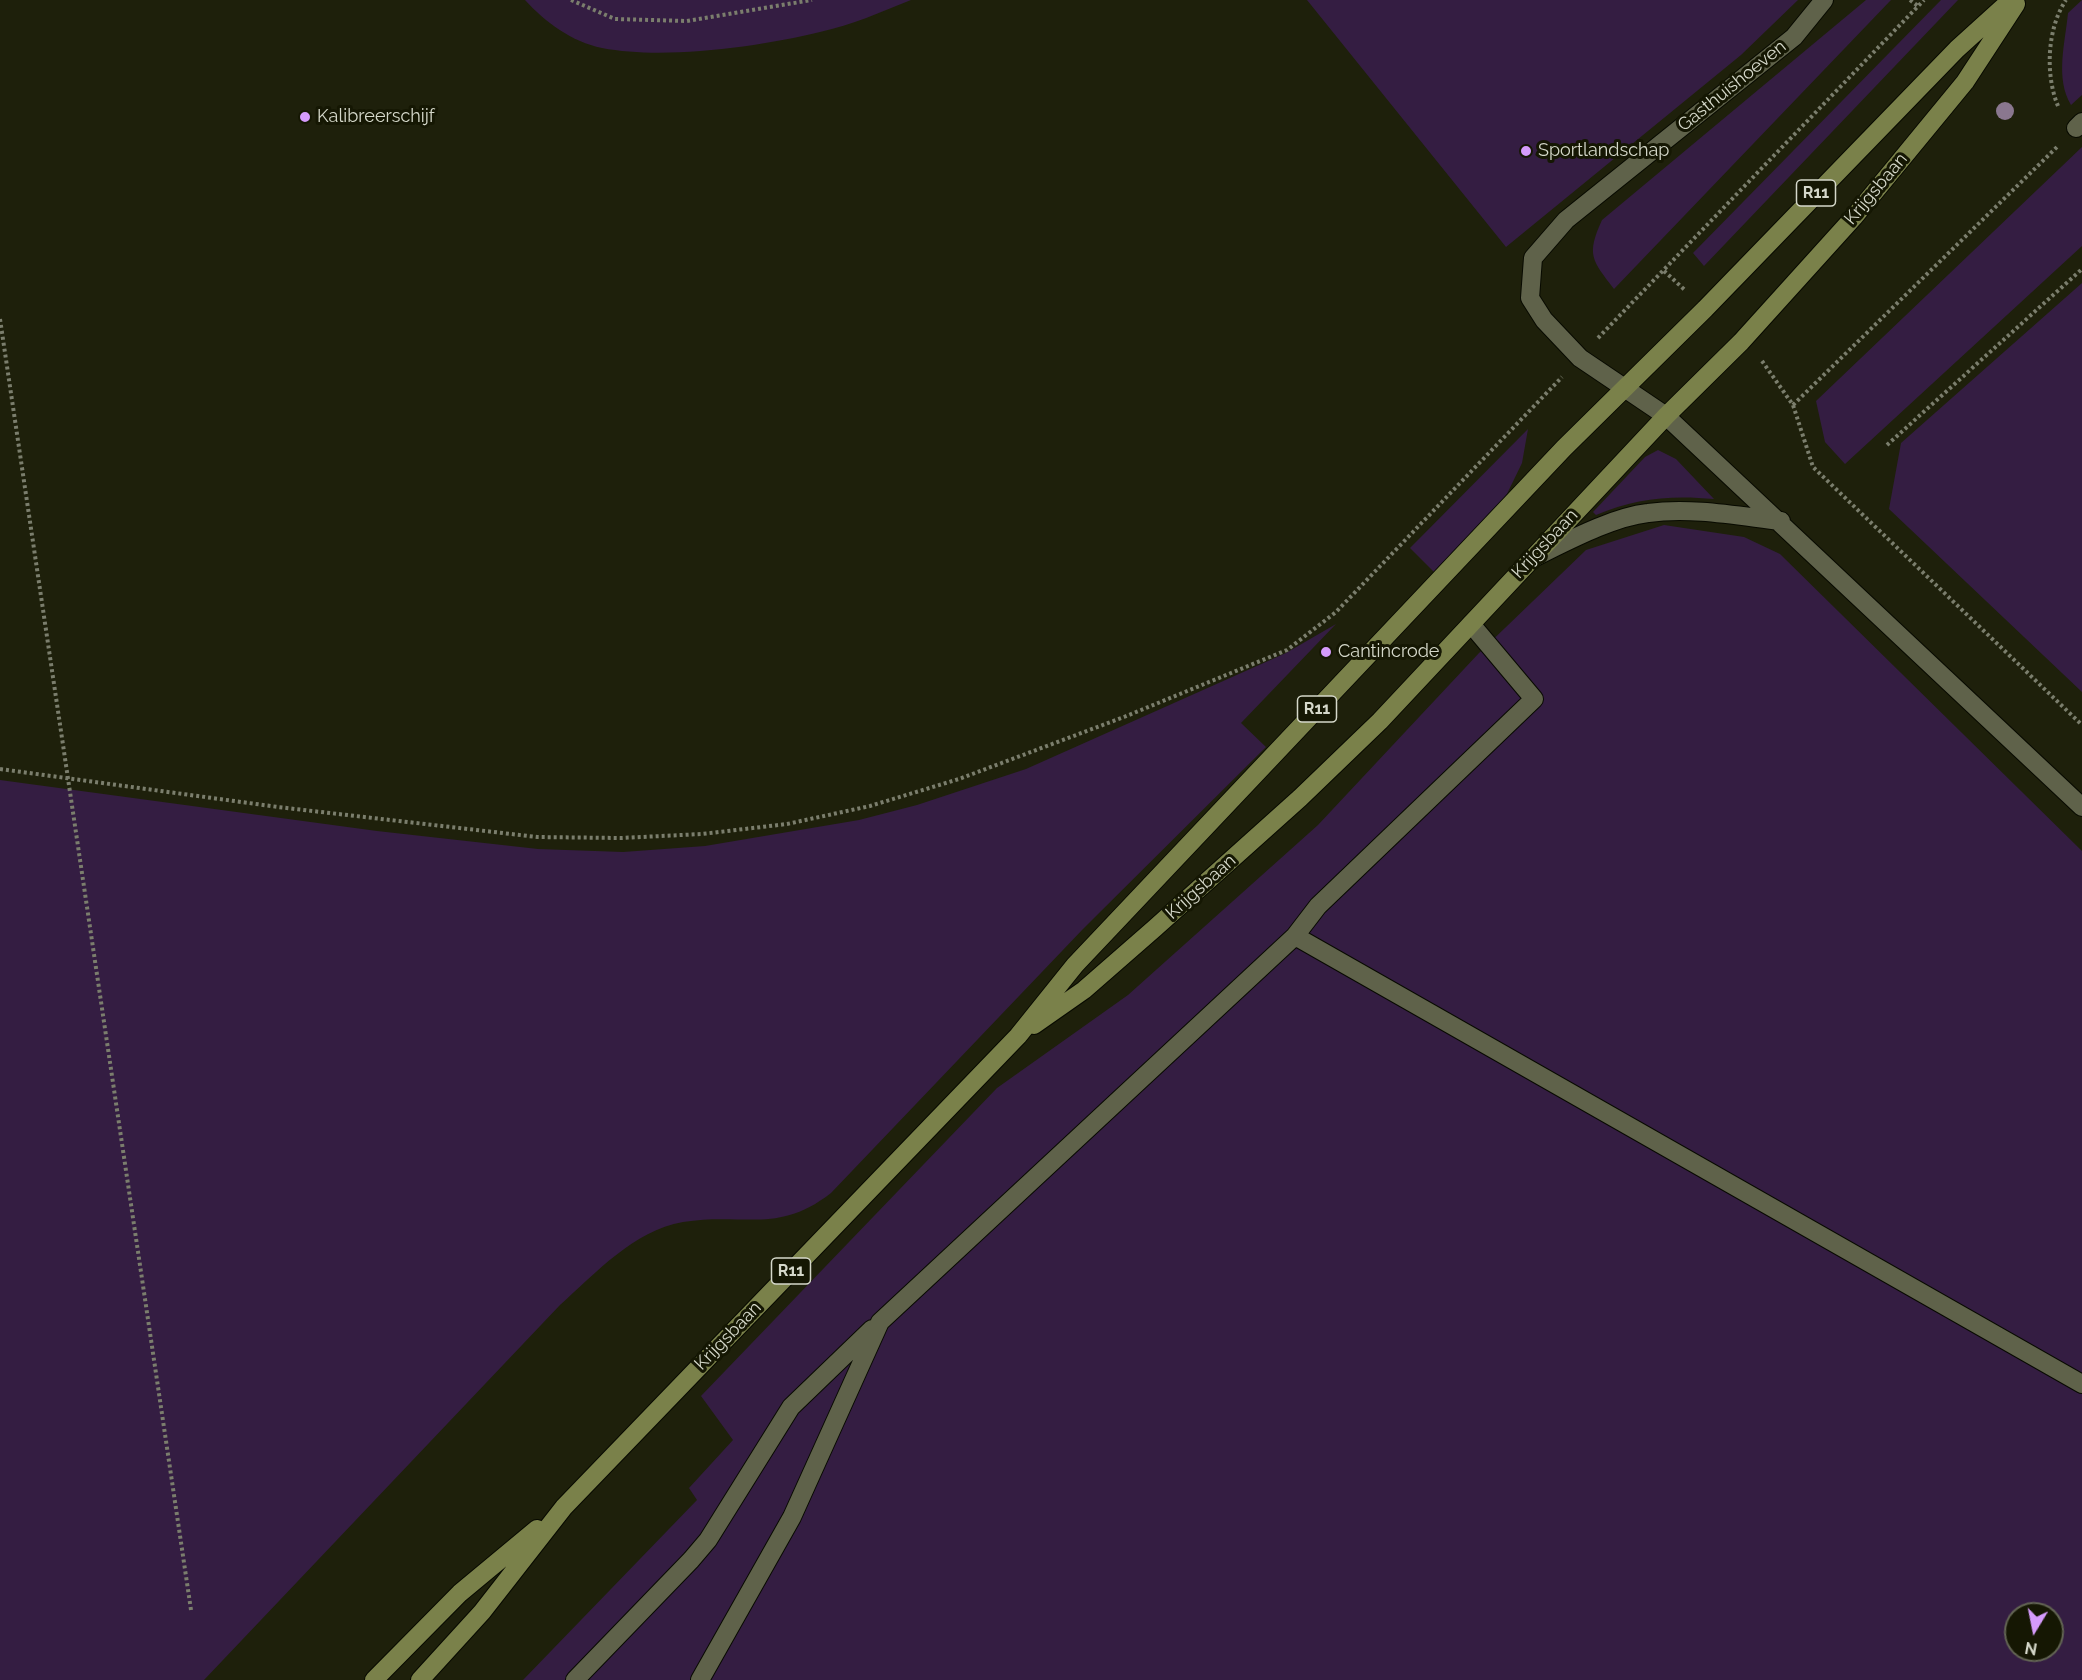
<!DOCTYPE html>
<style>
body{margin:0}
#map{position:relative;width:2082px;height:1680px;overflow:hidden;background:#1e200b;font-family:Raleway,sans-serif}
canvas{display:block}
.north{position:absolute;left:2004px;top:1602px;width:60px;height:60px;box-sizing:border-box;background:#151703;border:2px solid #626453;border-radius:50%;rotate:190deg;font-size:16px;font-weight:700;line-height:24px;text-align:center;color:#d5d8ca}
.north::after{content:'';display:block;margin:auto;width:21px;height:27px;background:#d59bfb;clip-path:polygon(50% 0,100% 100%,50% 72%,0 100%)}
</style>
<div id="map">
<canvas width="2082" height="1680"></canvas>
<div class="north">N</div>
</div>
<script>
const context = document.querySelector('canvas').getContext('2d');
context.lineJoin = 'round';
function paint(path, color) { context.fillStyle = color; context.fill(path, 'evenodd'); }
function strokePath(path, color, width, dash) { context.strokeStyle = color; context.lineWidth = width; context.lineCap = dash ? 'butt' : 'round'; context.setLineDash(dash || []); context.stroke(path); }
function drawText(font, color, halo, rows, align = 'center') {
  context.font = font + ' Raleway,sans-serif'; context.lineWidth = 6; context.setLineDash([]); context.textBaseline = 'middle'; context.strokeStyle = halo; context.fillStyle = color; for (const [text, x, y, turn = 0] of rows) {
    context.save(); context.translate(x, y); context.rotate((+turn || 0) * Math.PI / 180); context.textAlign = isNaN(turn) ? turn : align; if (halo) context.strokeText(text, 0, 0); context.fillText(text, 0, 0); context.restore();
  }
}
paint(new Path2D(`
 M525,0H911C881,12 852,25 820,32C759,47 663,60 602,48C572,42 545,22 525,0Z
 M1307,0H1798L1741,55L1506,247Z
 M1866,0H1891L1614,289C1592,260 1586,255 1602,220Z
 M1941,0H1958L1704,266L1693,253Z
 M2082,0V95L2071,105C2055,78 2065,44 2068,13Z
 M2082,147V246L1845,464L1825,442L1816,401Z
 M2082,283V692L1889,509L1901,443Z
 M1528,429L1522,463L1505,498L1434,572L1410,548Z
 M1658,450L1676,459L1714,499C1672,495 1635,498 1596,515L1593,512L1645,457Z
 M1664,525L1744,537L1780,554L2082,851V1680H523L697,1500L689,1488L733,1440L701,1396L997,1088L1128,995L1318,825L1479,653L1586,550ZM2016,1614H2052V1650H2016Z
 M1336,624L1241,723L1266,747L1083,929L831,1193C777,1235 744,1212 683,1222C633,1231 596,1273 560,1305L204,1680H0V780L377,831L538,849L623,852L705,846L859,820L917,805L1026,769L1286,653Z`), '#341d42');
const service = new Path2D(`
 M1295,936L2082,1384
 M575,1680L691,1560L708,1540L791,1407L872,1329
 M700,1680L792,1517L880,1322L1295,936L1318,906L1534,699L1471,624`);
const minor = new Path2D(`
 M1824,0L1794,37L1566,220L1533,258L1530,298L1544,320L1580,358L1666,416L2082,807
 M2076,128L2082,122
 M1533,558C1566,542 1612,517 1648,513C1692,507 1738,516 1781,521`);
const primary = new Path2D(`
 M1034,1025L1084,990L1155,928L1300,798L1380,721L1666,416L1741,342L1854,217L1965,82L2016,4
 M374,1680L460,1593L537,1529
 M420,1680L482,1612L564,1507L1018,1036L1075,965L1564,448L1705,309L1957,49L2011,0`);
strokePath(service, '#080a00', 20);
strokePath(minor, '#080a00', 20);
strokePath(primary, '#080a00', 20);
strokePath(new Path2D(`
 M571,0L615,19L687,21L812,0
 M1910,0L1918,6
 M2058,106C2045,75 2047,28 2066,0
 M1664,271L1686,291
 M0,319L191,1610
 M1598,338L1924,0
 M1762,361L1793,405L1813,467L2082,725
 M1793,405L2057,147
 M1887,445L2082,269
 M0,769L278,807L537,837L621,838L702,834L787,824L870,806L959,779L1124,717L1287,650L1336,612L1562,377`), '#7b7e6d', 4, [3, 3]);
strokePath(service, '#5f624a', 18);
strokePath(minor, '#5f624a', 18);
strokePath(primary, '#7a814a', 18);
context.fillStyle = '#8a778f';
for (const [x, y] of [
 [2005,111]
]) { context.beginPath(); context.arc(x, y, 9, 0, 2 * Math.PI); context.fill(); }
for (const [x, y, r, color] of [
 [305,117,6,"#d59bfb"],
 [1526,151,6,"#d59bfb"],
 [1326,652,6,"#d59bfb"]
]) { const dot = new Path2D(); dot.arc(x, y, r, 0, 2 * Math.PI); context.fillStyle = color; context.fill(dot); strokePath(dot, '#151703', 2); }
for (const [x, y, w] of [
 [1816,193,39],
 [1317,709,39],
 [791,1271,39]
]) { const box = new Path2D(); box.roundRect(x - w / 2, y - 13, w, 26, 4.5); context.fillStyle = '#151703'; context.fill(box); strokePath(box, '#d5d8ca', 1.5); }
drawText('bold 16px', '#d5d8ca', null, [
 ["R11",1816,193],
 ["R11",1317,709],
 ["R11",791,1271]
]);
drawText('18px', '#d5d8ca', '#151703', [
 ["Gasthuishoeven",1732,86,-39],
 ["Krijgsbaan",1876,189,-50],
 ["Krijgsbaan",1545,544,-47],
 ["Krijgsbaan",1201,887,-42],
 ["Krijgsbaan",728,1336,-46]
]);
drawText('18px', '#d5d8ca', '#151703', [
 ["Kalibreerschijf",317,117],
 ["Sportlandschap",1538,151],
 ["Cantincrode",1338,652]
], 'left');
</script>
